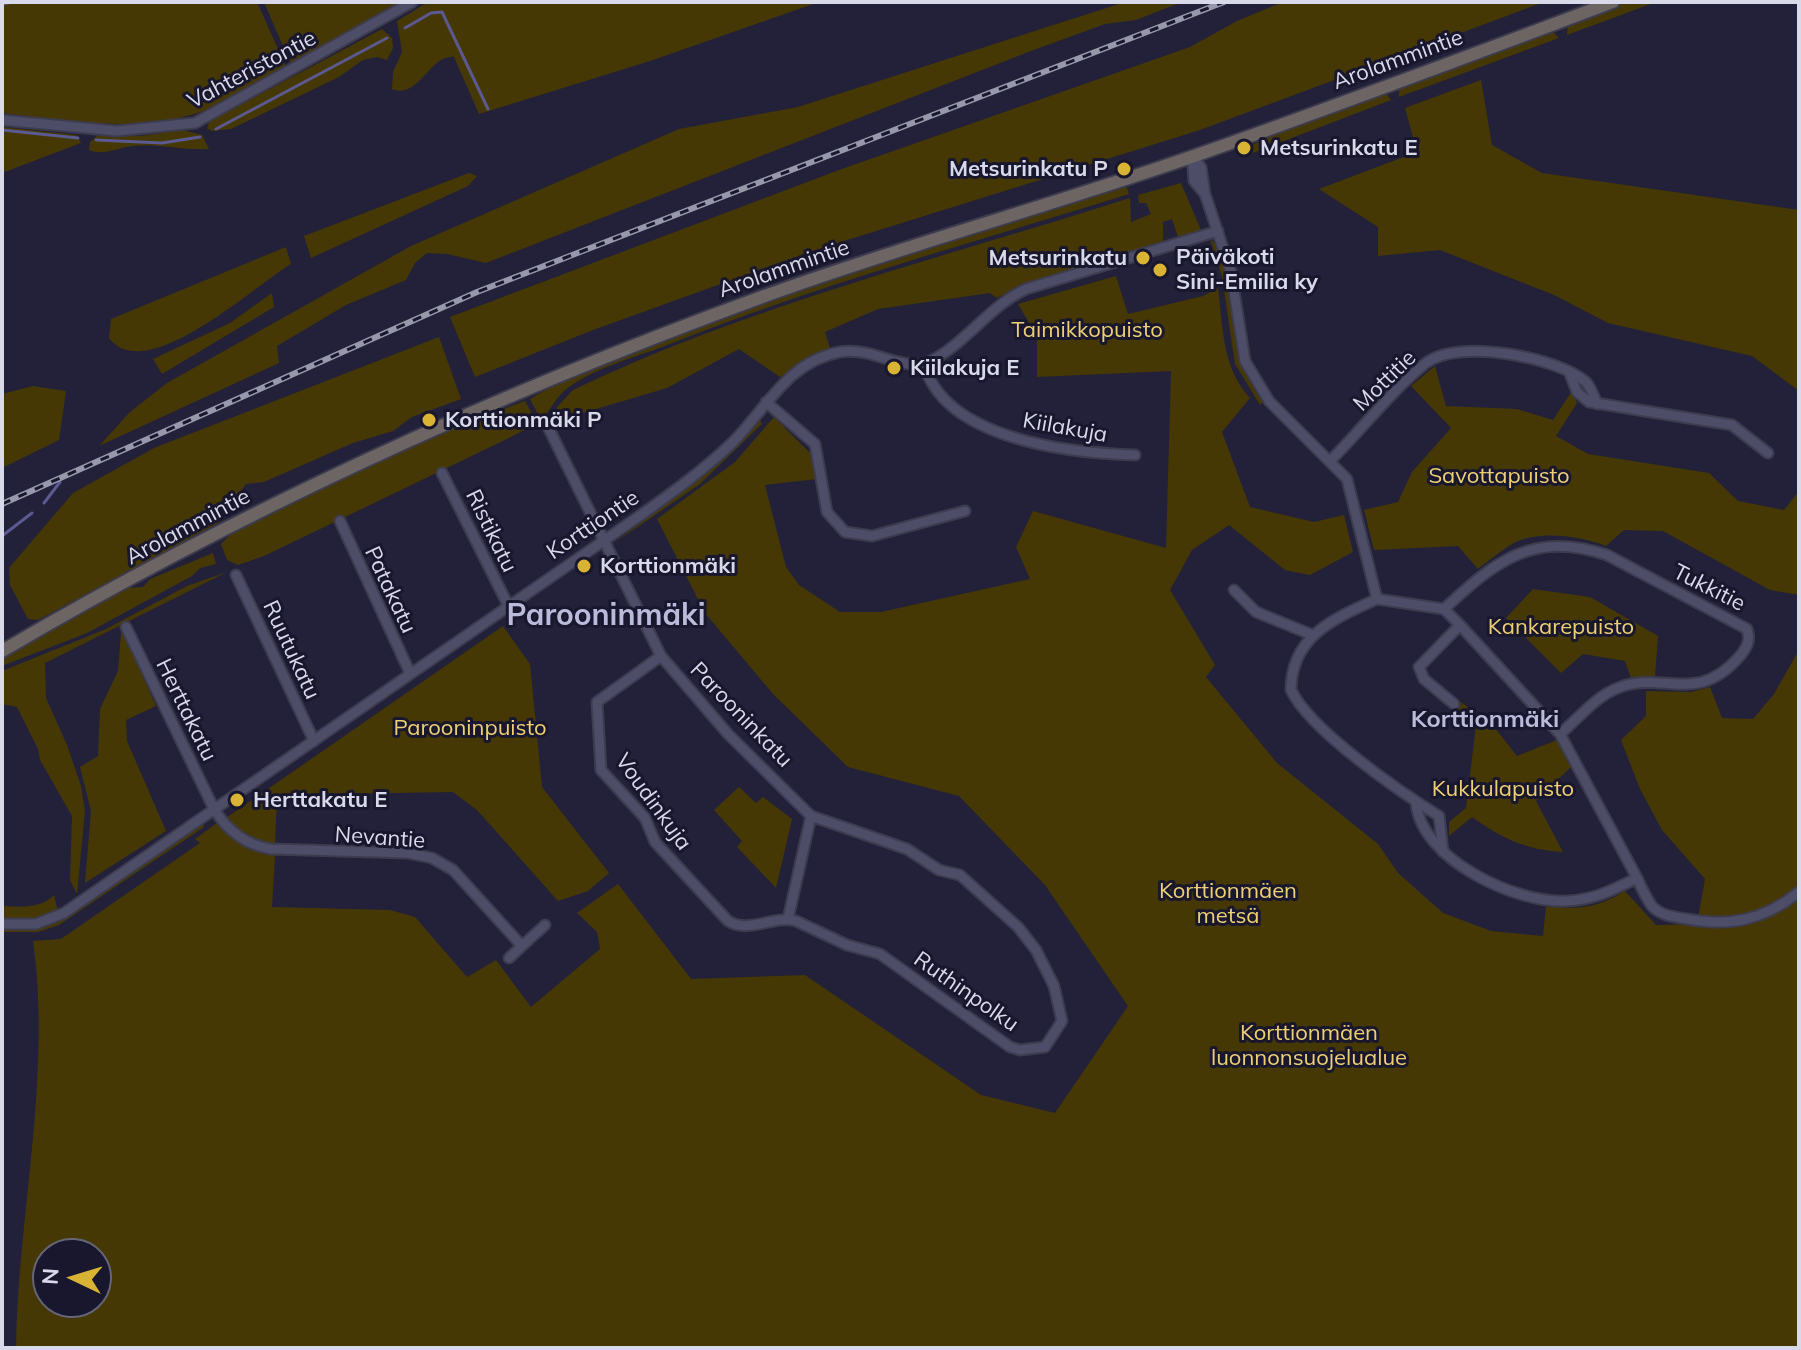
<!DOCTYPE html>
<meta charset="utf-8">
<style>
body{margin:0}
#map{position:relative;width:1801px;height:1350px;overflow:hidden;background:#222139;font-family:Mulish,sans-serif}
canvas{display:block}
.frame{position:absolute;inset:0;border:4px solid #d8d9e9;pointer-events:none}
.north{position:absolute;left:32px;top:1238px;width:80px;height:80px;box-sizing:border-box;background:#18172e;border:2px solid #656579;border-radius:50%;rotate:274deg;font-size:22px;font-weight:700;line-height:32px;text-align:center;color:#d8d9e9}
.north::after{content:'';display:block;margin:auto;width:28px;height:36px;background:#d9b334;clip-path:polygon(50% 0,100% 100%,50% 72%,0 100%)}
</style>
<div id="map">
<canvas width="1801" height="1350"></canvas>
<div class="frame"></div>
<div class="north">N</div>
</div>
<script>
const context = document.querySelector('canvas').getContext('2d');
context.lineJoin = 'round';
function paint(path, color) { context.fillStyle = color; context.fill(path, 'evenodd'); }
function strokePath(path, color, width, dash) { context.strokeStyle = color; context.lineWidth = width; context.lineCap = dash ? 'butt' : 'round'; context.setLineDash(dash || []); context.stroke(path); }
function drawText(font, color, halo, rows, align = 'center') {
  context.font = font + ' Mulish,sans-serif'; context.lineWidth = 6; context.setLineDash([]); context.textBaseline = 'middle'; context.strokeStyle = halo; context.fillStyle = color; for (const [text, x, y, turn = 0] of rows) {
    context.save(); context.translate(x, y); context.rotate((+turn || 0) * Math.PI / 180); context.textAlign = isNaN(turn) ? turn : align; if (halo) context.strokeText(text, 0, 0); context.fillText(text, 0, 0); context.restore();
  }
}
paint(new Path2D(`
 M2,2H257L286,67C263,80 240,96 216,106C148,136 73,121 2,113Z
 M264,2H407L292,67Z
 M428,2H819L650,61L479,114L454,57C430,54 419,100 392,89L393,72L402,52L397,21Z
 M1125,2H1182L1136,20L1105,24L1031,51L486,263L447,254L427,253L415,263L406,280L346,305L277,346L279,363L99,446L130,412L167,383L411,246L679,129L798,107Z
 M1283,2H1544L1200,130L812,251L593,330L475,377L450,317L839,170L1190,47L1237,21Z
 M1626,2H1656L1567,35L1568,23Z
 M382,29L392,38L393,48L387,60L377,57L363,60L339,77L231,129L212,131L207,128L210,121Z
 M1552,31L1559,38L1399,97V87Z
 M1481,80L1492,145L1542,173L1799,210V391L1752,356L1608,323L1554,295L1440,250L1378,256V227L1319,189L1417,152L1405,108Z
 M1385,92L1391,100L1250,154L1247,148L1278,132Z
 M2,127L77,135L81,143L2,173Z
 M183,130L202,135L209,149C184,151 158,143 132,146C118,148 102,156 89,150L90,142L98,135L140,136Z
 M469,173L477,176L468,186L311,258L304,236Z
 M1181,183L1201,230L1178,237L1172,219L1163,222V242L1022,284L997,298L990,293L878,309L825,332L830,348L780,377L739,349L667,388L549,423L557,407L573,390C750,305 943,258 1130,198L1131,222L1151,214L1146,203H1139L1138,195Z
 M1126,184L1129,194C976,242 820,284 670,344C637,357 592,368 564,391C555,399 550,411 541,420L530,399L561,381L724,316Z
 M1210,239C1240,260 1221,357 1264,401L1260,405L1235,364L1222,277Z
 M286,247L291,264C254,286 146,387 109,338L111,319Z
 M1116,276L1128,314L1203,296L1218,288C1223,327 1222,368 1250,398L1222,432L1250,507L1314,522L1344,515L1353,552L1310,575L1285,570L1229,525L1192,550L1170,590L1215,665L1206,677L1277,763L1378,844L1398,873L1443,913L1491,931L1543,936L1546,906C1579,910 1597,908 1625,891L1656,925L1697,924L1705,879L1662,830L1640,789L1621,740L1646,716V691L1691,692L1710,687L1722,718L1753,719L1774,694L1799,650V1348H16C18,1214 52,1075 33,941L61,939L200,843L195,839L217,823L251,849L275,855L272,907L390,910L415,917L467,977L496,960L531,1007L600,949L597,932L577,913L618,884L691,979L805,975L981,1095L1055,1113L1128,1006L1045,885L959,796L848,767L773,694L705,613L657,519L735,462L774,417L814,457L817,479L765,485L786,567L799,585L840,612H881L1030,579L1016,547L1033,511L1166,548L1171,371L1037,377V336L1018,304ZM48,1254H96V1302H48Z
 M272,293L274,307L162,374L153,359L230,323Z
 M439,337L461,399L412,417L393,431L353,443L264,482L246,484L218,523L38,620L28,619L10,585L9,568L73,493L154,448Z
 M1435,366L1446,406L1517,409L1553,420L1572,391L1577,403L1556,436L1588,454L1709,473L1738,501L1784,510L1799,491V595L1770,590L1663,531L1624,530L1606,546C1580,536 1539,530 1514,543C1501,550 1489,561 1478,569L1458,546L1374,550L1364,510L1398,502L1412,472L1451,428L1411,386Z
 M33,386L66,391L59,440L2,468V394Z
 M525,401L537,423L509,438L264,556L238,565L227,560L221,544L234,531L430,436Z
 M760,420L762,424L700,484L613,544L713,468Z
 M213,553L216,564L200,568L192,576L87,633L2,666V657L126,588L143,587L150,579Z
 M227,572L45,663L46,698L67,745L81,786L85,811L77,894L70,880L72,816L40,760L38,749L17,707L2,704V671L106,629L187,586Z
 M1533,589L1590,597L1658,636L1655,676L1631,678L1625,661L1583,654L1561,673L1506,618Z
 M503,626L530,664L542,787L609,873L588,891L558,901L477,810L453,792L277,795L275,845L245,835L226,818Z
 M121,633L125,636L156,706L126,720L127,741L166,831L85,883L91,811L80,767L98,756L100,709L118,671Z
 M1461,702L1495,728L1517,756L1557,740L1572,766L1536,801L1563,852C1526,850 1501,838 1472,817L1449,836V822L1466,808L1476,725L1454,709Z
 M739,787L756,803L763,797L792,819L776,888L737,847L742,841L714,810Z
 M203,823L204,827L59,925L38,932H2V928H38L56,923Z
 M54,895L58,911L35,918H2V906C20,907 40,909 54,895Z`), '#463804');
strokePath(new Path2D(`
 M2,4L13,2
 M405,28L431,13L442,12L488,109
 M216,129L387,38
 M2,130L78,138
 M96,140L162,143L200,137
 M44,503L60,482
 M2,536L32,513`), '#5b5991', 3);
const street = new Path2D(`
 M2,120L117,131L195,123L412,2
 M1192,157L1201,167L1205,194L1231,272L1245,361L1269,401L1347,479L1377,599L1444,609L1460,625L1560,734L1637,878C1613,890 1594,900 1567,901C1516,904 1420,859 1416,802
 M1192,157L1194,181L1205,194
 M924,364C945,440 1070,453 1135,455
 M1570,374L1577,392L1589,402L1732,425L1768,453
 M766,402L815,444L827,512L845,532L872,536L965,511
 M549,429L661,656L728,734L811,816L788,919
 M1331,460C1362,429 1392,390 1426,363C1458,338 1557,357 1586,382C1591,387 1594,397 1597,404
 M442,473L508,605
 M340,521L410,673
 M236,575L314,741
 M1234,590L1256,612L1310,634
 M1377,599C1335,618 1291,636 1291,690C1310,730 1400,792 1439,816L1443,852
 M1444,609C1495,562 1532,530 1607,555L1747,629C1751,640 1747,648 1739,657C1696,706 1663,670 1618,688C1596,696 1578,719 1560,734
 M126,627L214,809C227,830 246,845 271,849L408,853L432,858L453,870L522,946L545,925
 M661,656L597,702L601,770L645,818L655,842L728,921C749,934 773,915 796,921L847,945L880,954L1010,1047L1020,1050L1045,1047L1062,1021L1054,986L1036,950L1018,927L960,875L939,870L907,849L811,816
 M1454,704L1424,679L1419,667L1460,625
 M1637,878C1641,887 1646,898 1652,906C1661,916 1675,917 1687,919C1730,927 1764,920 1799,892
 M2,924H36L64,913L641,515C673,492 705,469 733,442C766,409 788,361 840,352C870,347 896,368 924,364C963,348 987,307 1026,289L1218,231
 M509,958L522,946`);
const secondary = new Path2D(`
 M2,651C243,509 499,393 762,297C904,245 1051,206 1194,156C1334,107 1474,54 1613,2`);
strokePath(street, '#3d3c4f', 13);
strokePath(secondary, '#3d3c4f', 16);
strokePath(street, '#4d4d68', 9);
strokePath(secondary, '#6c6564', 12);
const rail = new Path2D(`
 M2,504L477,292L1224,2`);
strokePath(rail, '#9898ab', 6);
strokePath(rail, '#18172e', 3, [9]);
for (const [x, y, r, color] of [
 [1244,148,8,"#d9b334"],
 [1124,169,8,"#d9b334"],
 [1143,258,8,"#d9b334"],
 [1160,270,8,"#d9b334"],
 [894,368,8,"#d9b334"],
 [429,420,8,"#d9b334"],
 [584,566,8,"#d9b334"],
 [237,800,8,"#d9b334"]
]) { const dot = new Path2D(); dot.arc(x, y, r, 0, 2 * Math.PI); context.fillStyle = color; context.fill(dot); strokePath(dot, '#18172e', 3); }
drawText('22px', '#d8d9e9', '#18172e', [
 ["Arolammintie",1398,60,-20],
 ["Vahteristontie",252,70,-28],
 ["Arolammintie",784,269,-19],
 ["Mottitie",1385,381,-44],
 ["Kiilakuja",1065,428,10],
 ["Korttiontie",593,525,-34],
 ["Arolammintie",188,527,-28],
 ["Ristikatu",491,531,64],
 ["Tukkitie",1709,588,27],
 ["Patakatu",390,590,65],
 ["Ruutukatu",291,650,65],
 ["Herttakatu",186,710,64],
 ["Parooninkatu",741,715,46],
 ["Voudinkuja",653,802,54],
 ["Nevantie",380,838,4],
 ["Ruthinpolku",966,992,35]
]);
drawText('bold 22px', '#d8d9e9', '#18172e', [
 ["Metsurinkatu E",1260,148],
 ["Metsurinkatu P",1108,169,"right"],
 ["Päiväkoti",1176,257],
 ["Sini-Emilia ky",1176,282],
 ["Metsurinkatu",1127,258,"right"],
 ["Kiilakuja E",910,368],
 ["Korttionmäki P",445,420],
 ["Korttionmäki",600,566],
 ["Herttakatu E",253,800]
], 'left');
drawText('22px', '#eed073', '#18172e', [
 ["Taimikkopuisto",1087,330],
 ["Savottapuisto",1499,476],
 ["Kankarepuisto",1561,627],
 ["Parooninpuisto",470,728],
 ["Kukkulapuisto",1503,789],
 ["Korttionmäen",1228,891],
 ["metsä",1228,916],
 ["Korttionmäen",1309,1033],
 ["luonnonsuojelualue",1309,1058]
]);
drawText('bold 24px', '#babbda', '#18172e', [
 ["Korttionmäki",1485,720]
]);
drawText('bold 30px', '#babbda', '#18172e', [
 ["Parooninmäki",606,616]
]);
</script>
